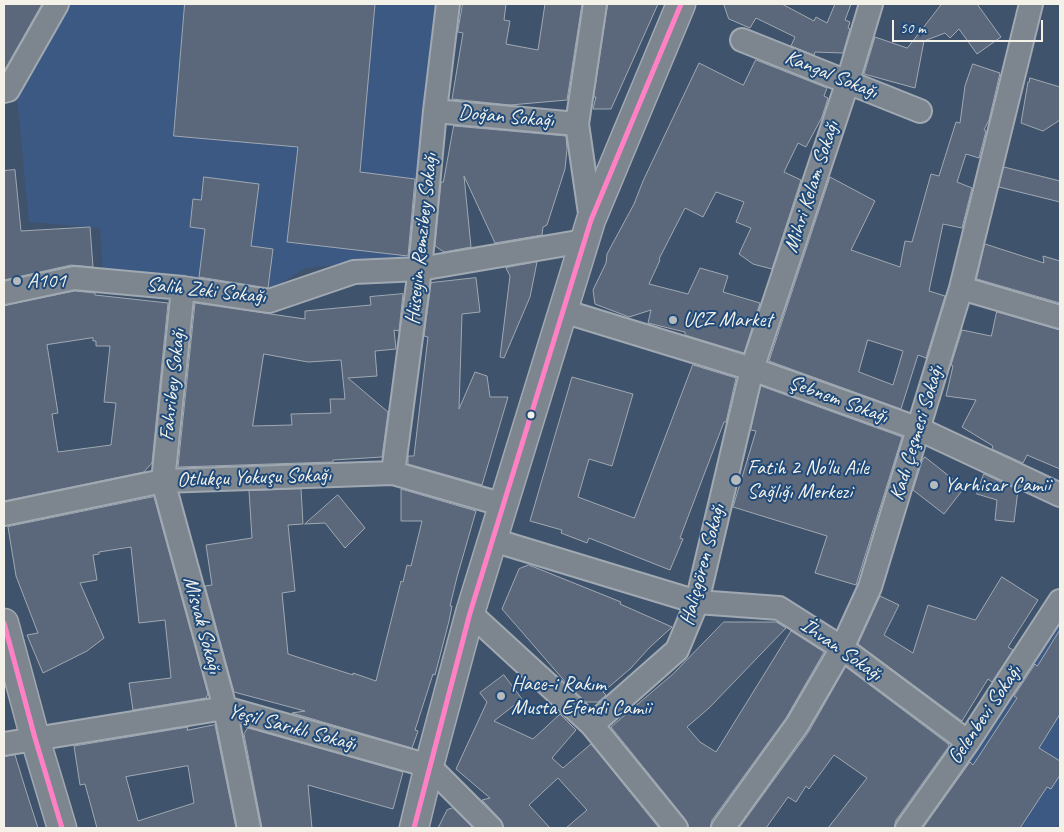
<!DOCTYPE html>
<meta charset="utf-8">
<style>
body{margin:0}
#map{position:relative;width:1064px;height:832px;overflow:hidden;background:#3f536c;font-family:Caveat,sans-serif}
canvas{display:block}
.frame{position:absolute;inset:0;border:5px solid #f4f1e8;pointer-events:none}
.scale{position:absolute;left:892px;top:20px;width:151px;height:22px;box-sizing:border-box;border:2px solid #f4f1e8;border-top:0;padding-left:6px;font-size:15px;line-height:18px;white-space:nowrap;color:#f4f1e8;-webkit-text-stroke:4px #1f4a7a;paint-order:stroke}
</style>
<div id="map">
<canvas width="1064" height="832"></canvas>
<div class="frame"></div>
<div class="scale">50 m</div>
</div>
<script>
const context = document.querySelector('canvas').getContext('2d');
context.lineJoin = 'round';
function paint(path, color) { context.fillStyle = color; context.fill(path, 'evenodd'); }
function strokePath(path, color, width, dash) { context.strokeStyle = color; context.lineWidth = width; context.lineCap = dash ? 'butt' : 'round'; context.setLineDash(dash || []); context.stroke(path); }
function drawText(font, color, halo, rows, align = 'center') {
  context.font = font + ' Caveat,sans-serif'; context.lineWidth = 4; context.setLineDash([]); context.textBaseline = 'middle'; context.strokeStyle = halo; context.fillStyle = color; for (const [text, x, y, turn = 0] of rows) {
    context.save(); context.translate(x, y); context.rotate((+turn || 0) * Math.PI / 180); context.textAlign = isNaN(turn) ? turn : align; if (halo) context.strokeText(text, 0, 0); context.fillText(text, 0, 0); context.restore();
  }
}
paint(new Path2D(`
 M68,4H438L410,257L306,268L268,291L103,272L100,228L29,222L17,98Z
 M1060,610V823L1056,828H959L925,807Z`), '#3c5984');
const building = new Path2D(`
 M4,4H42L4,71Z
 M185,4H375L360,172L415,179L408,256L287,242L298,147L174,136Z
 M463,4H506L504,20L510,21L506,44L538,50L545,4H582L567,100L510,105L452,99L463,33L458,32Z
 M608,4H658L611,109H593L596,97H594Z
 M724,4H782L814,21L816,17L827,23L835,4H851L845,20L850,22L848,28L850,29L843,53L815,52L814,55L791,46L795,37L756,18L750,28L729,19Z
 M942,4H977L1001,37L977,54L959,29L950,38L945,33L924,41L915,88L864,74L875,37L907,48Z
 M756,60L827,88L824,96L828,98L822,117L806,147L798,143L784,172L801,180L772,269L753,264L739,254L751,228L736,222L744,202L716,192L703,217L685,208L659,259L660,260L649,284L688,294L700,268L728,276L723,292L760,303L744,353L685,335V332L648,323L651,310L629,317L595,304L593,290L606,263L607,254L634,204L643,181L699,63L743,85Z
 M973,64L1000,73L989,120L984,130L986,131L979,158L966,154L957,182L972,188L962,228L943,224L929,291L945,296L926,358L918,355L901,409L769,361L830,177L875,201L851,250L900,267L905,241L912,242L931,174L939,176L956,122L960,123L965,86ZM868,340L903,351L893,385L859,372Z
 M1030,78L1060,87V120L1043,131L1021,123L1028,82H1029Z
 M454,126L566,136L567,149L565,169L547,225L543,227L542,235L495,243L464,176L471,247L444,252L435,246L441,182H443Z
 M1004,167L1060,181V202L999,187Z
 M15,170L21,231L90,227L93,267L71,265L4,280V171Z
 M204,177L259,184L251,246L273,249L268,288L199,277L205,229L190,227L193,199L201,200Z
 M985,244L1044,263L1043,256L1060,261V303L977,279Z
 M537,262L530,297L504,358L500,357L510,276L506,268Z
 M476,278L480,312L462,314L459,409L475,372L487,376L490,397H508L482,485L408,464V456H414L428,337L424,336L431,283Z
 M75,291L95,293V295L168,303L152,463L144,472L4,501V306ZM93,338V341H96V346H110L104,402L116,403L111,445L58,452L52,414L58,413L47,345Z
 M403,294L399,331L394,330L396,349L375,351L377,376L348,378L388,412L382,457L333,460V462L178,467L195,303L305,319V311L371,305L370,297ZM264,354L308,362L341,360L345,399H330L331,413L291,414L292,425L253,426Z
 M997,312L1060,330V469L1027,455L1023,463L992,449L993,446L962,427L976,400L946,396L953,366L951,365L962,330L991,336Z
 M693,365L736,378L726,422H724L680,538L683,539L670,570L589,538L587,543L561,533L562,530L530,521L572,377L633,394L612,466L589,459L578,497L634,518Z
 M761,386L902,437L856,585L815,573L827,536L733,507L756,431L751,430Z
 M925,457L964,488L944,514L913,490L922,461Z
 M984,474L1018,490L1014,522L995,520L997,500L977,494Z
 M301,489L303,524L288,525L295,591L282,593L288,654L353,675V673L376,681L401,581L403,582L407,565L411,566L422,521H401V489L476,511L457,577L450,606H452L449,621L435,675L433,674L415,730L418,731L412,748L292,713L305,711L234,692L205,586L212,585L206,545L252,538L249,491Z
 M338,495L365,528L345,548L325,523L305,524Z
 M154,497L208,694L206,698L133,710L129,683L171,678L165,620L139,623L131,547L99,552V554L93,555L97,580L80,583L104,638L87,651L43,673L27,635L38,633L16,576L8,527Z
 M529,565L621,602L620,604L672,627L649,648L631,668L603,692L606,695L598,702H586L568,685L502,609L519,569Z
 M1002,577L1038,600L1008,647L1013,650L992,682L988,679L962,721L858,644L880,596L899,605L884,635L913,653L928,605L975,620Z
 M724,622H776L786,628L709,708L687,727L700,742L716,752L791,631L824,652L786,718L712,820L710,828H689L686,820L611,727L673,674Z
 M1060,630V714L1039,748L1060,761V775L1051,789L1047,787L1020,828H923L970,762L973,765L1017,698L1014,696L1035,664L1037,666Z
 M846,667L948,744L949,746L896,820L894,828H828L867,778L834,755L809,789L806,786L796,802L788,797L766,828H739L808,733Z
 M504,675L522,699L494,721L533,739L560,714L576,730L552,758L563,768L591,744L659,828H566L587,810L558,778L529,805L550,828H504L500,819L482,800L490,798L456,769L487,702L480,693Z
 M215,725L236,828H97L85,784L80,785L74,746L188,727L187,730ZM188,766L194,803L138,821L126,777Z
 M248,728L403,772L393,809L308,785L312,828H262L244,734Z
 M15,755L27,794L38,828H4V757Z
 M453,808L473,828H438L447,810Z`);
paint(building, '#5b677b');
strokePath(building, '#a0a9b2', 1);
const minor = new Path2D(`
 M742,40L920,111
 M4,91L8,90L57,4
 M435,111L577,124
 M591,220L577,124L595,4
 M183,288L163,481L225,708L249,828
 M961,288L1060,317
 M4,293L74,278L183,288L269,301L354,272L420,269L584,241
 M563,311L752,369L919,429L1060,495
 M393,473L420,269L435,111L448,4
 M4,514L163,481L393,473L504,505
 M493,540L697,602L779,608L842,648L968,742
 M470,613L592,725L676,828
 M592,725L677,650L697,602L752,369L848,81L871,4
 M4,744L225,708L429,766L491,828
 M723,828L797,725L842,648L870,587L961,288L1031,4
 M907,828L968,742L1060,601`);
const tertiary = new Path2D(`
 M4,623L35,738L62,828`);
const secondary = new Path2D(`
 M414,828L429,766L470,613L591,220L681,4`);
strokePath(minor, '#a0a9b2', 26);
strokePath(tertiary, '#a0a9b2', 31);
strokePath(secondary, '#a0a9b2', 31);
strokePath(minor, '#7d868e', 22);
strokePath(tertiary, '#7d868e', 28);
strokePath(secondary, '#7d868e', 28);
strokePath(new Path2D(`
 M4,623L35,738L62,828
 M414,828L470,613L591,220L681,4`), '#ff80c5', 5);
for (const [x, y, r, color] of [
 [17,281,5,"#b5babd"],
 [673,320,5,"#b5babd"],
 [531,415,4.5,"#f4f1e8"],
 [736,480,6,"#b5babd"],
 [934,485,5,"#b5babd"],
 [501,696,5,"#b5babd"]
]) { const dot = new Path2D(); dot.arc(x, y, r, 0, 2 * Math.PI); context.fillStyle = color; context.fill(dot); strokePath(dot, '#1f4a7a', 2); }
drawText('21px', '#f4f1e8', '#1f4a7a', [
 ["Kangal Sokağı",831,75,22],
 ["Doğan Sokağı",506,117,5],
 ["Mihri Kelam Sokağı",812,187,-72],
 ["Hüseyin Remzibey Sokağı",422,239,-84],
 ["Salih Zeki Sokağı",206,291,6],
 ["Fahribey Sokağı",173,385,-84],
 ["Şebnem Sokağı",838,400,20],
 ["Kadı Çeşmesi Sokağı",917,433,-73],
 ["Otlukçu Yokuşu Sokağı",254,478,-2],
 ["Haliçgören Sokağı",703,565,-75],
 ["Misvak Sokağı",202,625,75],
 ["İhvan Sokağı",841,650,35],
 ["Gelenbevi Sokağı",985,715,-56],
 ["Yeşil Sarıklı Sokağı",292,728,15]
]);
drawText('21px', '#f4f1e8', '#1f4a7a', [
 ["A101",27,281],
 ["UCZ Market",683,320],
 ["Fatih 2 No'lu Aile",747,468],
 ["Sağlığı Merkezi",747,492],
 ["Yarhisar Camii",944,485],
 ["Hace-i Rakım",511,684],
 ["Musta Efendi Camii",511,708]
], 'left');
</script>
